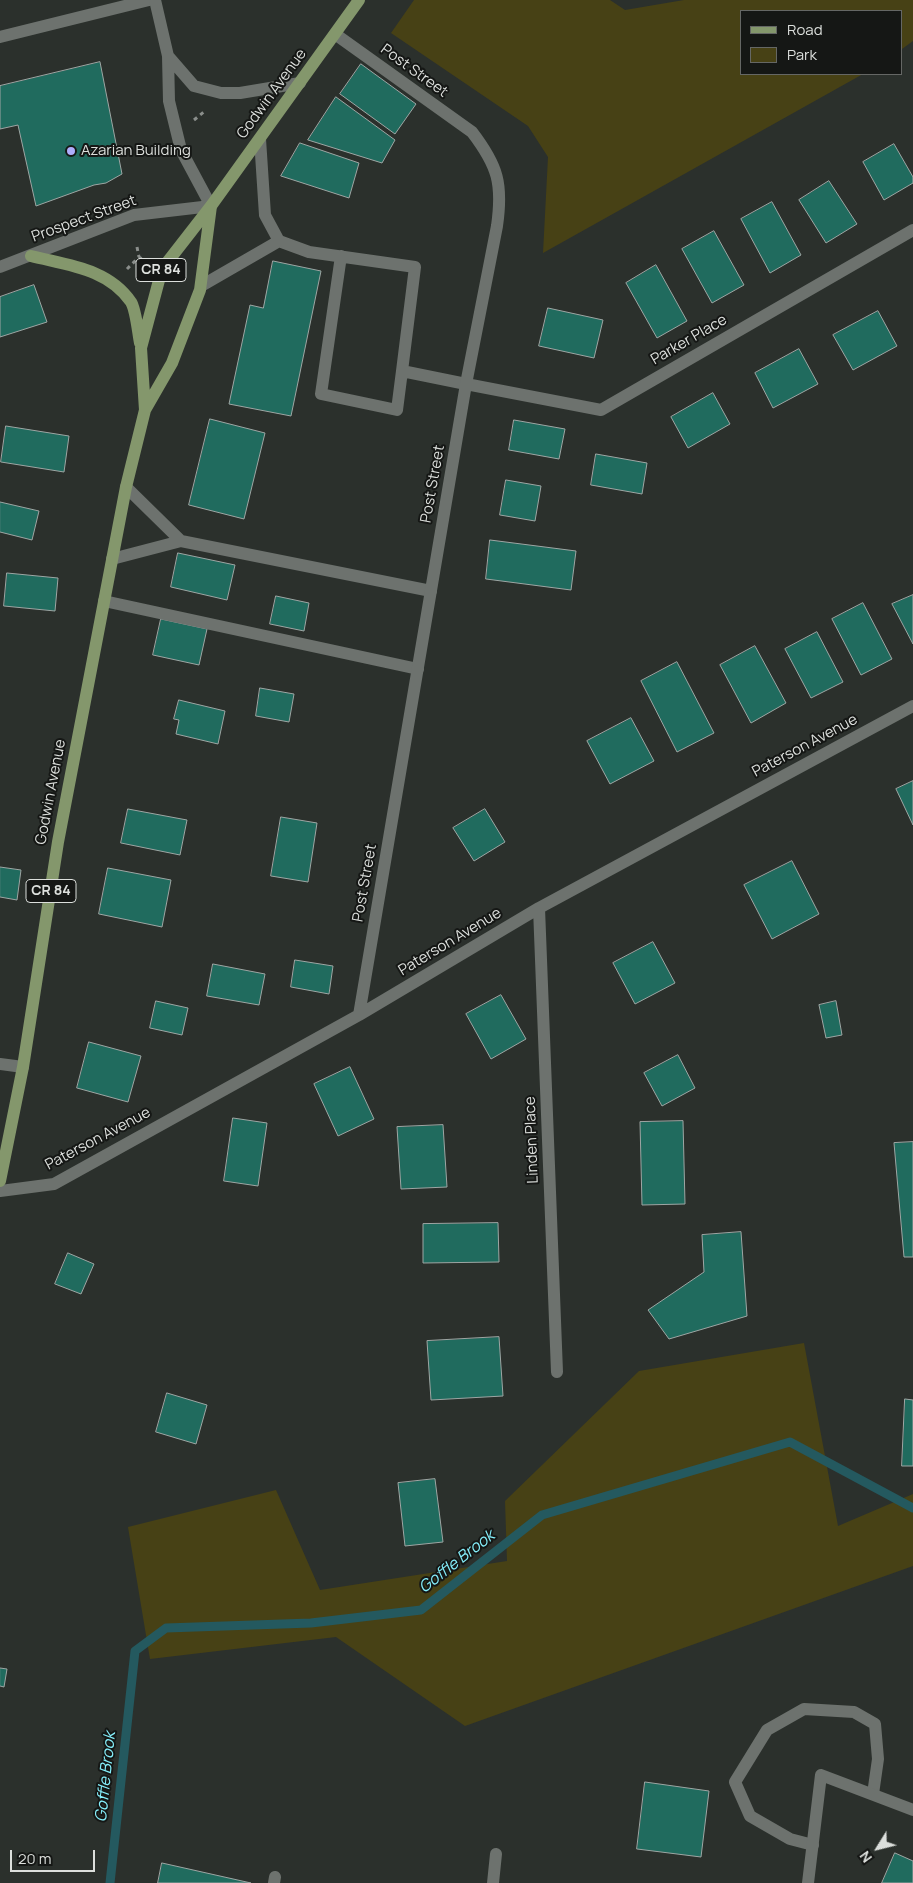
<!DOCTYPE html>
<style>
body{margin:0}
#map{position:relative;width:913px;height:1883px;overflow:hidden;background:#2b302c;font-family:Manrope,sans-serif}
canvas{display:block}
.legend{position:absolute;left:740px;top:10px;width:162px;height:65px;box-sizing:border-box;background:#151715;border:1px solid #656765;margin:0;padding:6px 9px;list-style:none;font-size:15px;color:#dcdfdc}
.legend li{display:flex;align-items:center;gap:10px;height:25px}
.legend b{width:25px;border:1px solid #656765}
.north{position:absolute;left:853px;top:1823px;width:50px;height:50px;-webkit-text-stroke:4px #151715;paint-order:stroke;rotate:234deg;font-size:14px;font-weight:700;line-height:20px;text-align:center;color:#dcdfdc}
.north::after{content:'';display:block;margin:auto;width:18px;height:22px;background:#dcdfdc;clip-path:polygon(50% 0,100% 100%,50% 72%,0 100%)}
.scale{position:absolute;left:10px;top:1850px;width:85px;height:22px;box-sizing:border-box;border:2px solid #dcdfdc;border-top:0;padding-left:6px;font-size:15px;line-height:18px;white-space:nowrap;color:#dcdfdc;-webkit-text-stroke:4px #151715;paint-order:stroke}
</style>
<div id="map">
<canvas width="913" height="1883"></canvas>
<ul class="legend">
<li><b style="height:6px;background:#84976c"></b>Road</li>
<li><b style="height:14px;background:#474115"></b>Park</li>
</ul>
<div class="north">N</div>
<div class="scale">20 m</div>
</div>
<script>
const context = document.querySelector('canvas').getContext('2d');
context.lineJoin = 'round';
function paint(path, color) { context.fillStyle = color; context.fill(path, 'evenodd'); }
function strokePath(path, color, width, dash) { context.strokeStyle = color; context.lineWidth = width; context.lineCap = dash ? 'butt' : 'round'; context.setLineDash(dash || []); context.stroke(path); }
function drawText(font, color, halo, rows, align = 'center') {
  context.font = font + ' Manrope,sans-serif'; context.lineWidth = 4; context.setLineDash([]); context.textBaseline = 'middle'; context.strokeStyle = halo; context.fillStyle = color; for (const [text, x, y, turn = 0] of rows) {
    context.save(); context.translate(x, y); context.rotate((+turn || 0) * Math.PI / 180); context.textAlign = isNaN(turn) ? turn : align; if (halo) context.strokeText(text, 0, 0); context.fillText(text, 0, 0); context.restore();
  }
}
paint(new Path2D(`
 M414,0H610L625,10L684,0H913V41L902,49V11H742V74H863L543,253L548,157L528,126L391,33Z
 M804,1343L838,1526L913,1494V1566L465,1726L336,1637L150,1659L128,1527L276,1490L320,1590L507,1561L505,1501L639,1371Z`), '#474115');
strokePath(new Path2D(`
 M110,1883L135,1651L166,1628L311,1623L421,1610L542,1515L790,1442L913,1508`), '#24595f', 9);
const building = new Path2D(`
 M100,62L122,174L106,183L94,185L36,206L18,125L0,129V86Z
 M361,64L416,104L395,134L340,94Z
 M336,97L395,140L382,163L308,140Z
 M300,143L359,163L349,198L281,176Z
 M894,144L913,177V183L884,200L863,162Z
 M829,181L857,224L826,243L799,200Z
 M772,202L801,255L770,273L741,219Z
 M714,231L744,285L712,303L682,249Z
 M273,261L321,271L291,416L229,404L250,305L263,308Z
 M656,265L687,321L657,338L626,283Z
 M34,285L47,322L0,337V297Z
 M548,308L603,320L594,358L539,346Z
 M878,311L897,346L853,370L833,335Z
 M799,349L818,384L773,408L755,373Z
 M713,393L730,424L688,448L671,417Z
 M210,419L265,433L244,519L189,505Z
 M514,420L565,429L559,459L509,450Z
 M6,426L69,436L64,472L1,462Z
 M596,454L647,463L642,494L591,485Z
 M506,480L541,486L535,521L500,515Z
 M0,502L39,511L32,540L0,532Z
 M490,540L576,551L571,590L486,579Z
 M178,553L235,565L227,600L171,587Z
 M7,573L58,578L55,611L4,606Z
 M913,595V644L892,604Z
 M276,596L309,603L304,631L270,624Z
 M863,603L892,659L861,675L832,619Z
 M161,619L207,629L199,665L153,655Z
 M817,632L843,682L811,698L785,649Z
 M755,646L786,703L751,723L720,665Z
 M677,662L714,733L677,752L641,681Z
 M260,688L294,694L289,722L256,716Z
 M179,700L225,711L218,744L176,734L179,720L174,719Z
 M631,718L654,761L610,784L587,741Z
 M913,781V825L896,789Z
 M128,809L187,820L180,855L121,843Z
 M485,809L505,842L474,861L453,828Z
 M281,817L317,823L308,882L271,876Z
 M792,861L819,914L772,939L744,885Z
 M0,867L21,870L17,900L0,897Z
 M108,868L171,880L162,927L99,914Z
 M653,942L675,983L635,1004L613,963Z
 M295,960L333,966L329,994L291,987Z
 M213,964L265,974L259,1005L207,996Z
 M501,995L526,1039L491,1059L466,1014Z
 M156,1001L188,1008L182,1035L150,1028Z
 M836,1001L842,1035L826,1038L819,1005Z
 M89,1042L141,1056L128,1102L77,1088Z
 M678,1055L695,1088L662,1106L644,1073Z
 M350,1067L374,1119L338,1136L314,1084Z
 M233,1118L267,1123L258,1186L224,1181Z
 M683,1121L685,1204L642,1205L640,1122Z
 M443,1125L447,1187L401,1189L397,1127Z
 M913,1142V1257H904L894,1143Z
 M498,1223L499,1262L423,1263V1224Z
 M741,1232L747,1316L669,1339L648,1310L704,1272L702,1235Z
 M68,1253L94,1264L81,1294L55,1284Z
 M499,1337L503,1396L431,1400L427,1341Z
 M167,1393L207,1405L196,1444L156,1432Z
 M905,1399L913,1400V1466H902Z
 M435,1479L443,1542L405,1546L398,1483Z
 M0,1668L7,1669L4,1687L0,1686Z
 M645,1782L709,1791L701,1857L637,1849Z
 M895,1853L913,1861V1883H882Z
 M162,1863L251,1883H158Z`);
paint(building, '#206b5e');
strokePath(building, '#9ea6a4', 1);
strokePath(new Path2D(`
 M194,120L205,111
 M137,247L139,257
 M127,269L139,257L143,260`), '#8a8e8b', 3, [4, 4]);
strokePath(new Path2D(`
 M0,37L149,0
 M260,139L265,215L279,241L309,252L415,267L402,371L466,384
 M341,256L321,394L397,410L402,371
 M201,286L279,241
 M126,487L181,541
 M112,559L181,541L431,591
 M104,601L418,669
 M813,1845L790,1839L750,1816L735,1782L767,1730L804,1709L854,1712L875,1724L878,1759L873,1794
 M274,1883L275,1877
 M493,1883L496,1854`), '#6d726e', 12);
strokePath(new Path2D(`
 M155,0L168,56L169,101L181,150L211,206
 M335,34L472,132C498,166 503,184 497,226L466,384L359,1015
 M168,56L194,86L221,93H240L300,83
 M466,384L601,410L913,230
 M539,908L557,1372
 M0,1064L23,1067
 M0,1191L54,1184L359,1015L539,908L913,706
 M808,1883L821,1775L913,1810`), '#6d726e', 12);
strokePath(new Path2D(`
 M0,267L134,215L211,206`), '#6d726e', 12);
strokePath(new Path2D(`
 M31,256C66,265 108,268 131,302C136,310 138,333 140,343
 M145,410L141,348L162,269L211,206L359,0
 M0,1181L23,1067L58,842L126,487L145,410L172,363L200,290L211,206`), '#84976c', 12);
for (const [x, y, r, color] of [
 [71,151,5,"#aeaefb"]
]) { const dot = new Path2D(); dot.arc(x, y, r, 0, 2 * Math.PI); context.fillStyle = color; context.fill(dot); strokePath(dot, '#151715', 2); }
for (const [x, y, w] of [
 [161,270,50],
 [51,891,50]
]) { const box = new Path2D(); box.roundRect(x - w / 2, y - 11.5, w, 23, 4); context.fillStyle = '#151715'; context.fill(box); strokePath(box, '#dcdfdc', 1); }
drawText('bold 14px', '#dcdfdc', null, [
 ["CR 84",161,270],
 ["CR 84",51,891]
]);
drawText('15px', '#dcdfdc', '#151715', [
 ["Post Street",414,71,36],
 ["Godwin Avenue",272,94,-54],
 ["Prospect Street",84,219,-20],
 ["Parker Place",689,340,-30],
 ["Post Street",433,484,-80],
 ["Paterson Avenue",805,746,-28],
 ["Godwin Avenue",51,792,-79],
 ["Post Street",365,883,-80],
 ["Paterson Avenue",450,942,-31],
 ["Paterson Avenue",98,1139,-28],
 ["Linden Place",532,1140,-92]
]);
drawText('15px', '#dcdfdc', '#151715', [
 ["Azarian Building",81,151]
], 'left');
drawText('italic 16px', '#86f0fc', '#151715', [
 ["Goffle Brook",457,1562,-38],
 ["Goffle Brook",106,1777,-84]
]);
</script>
